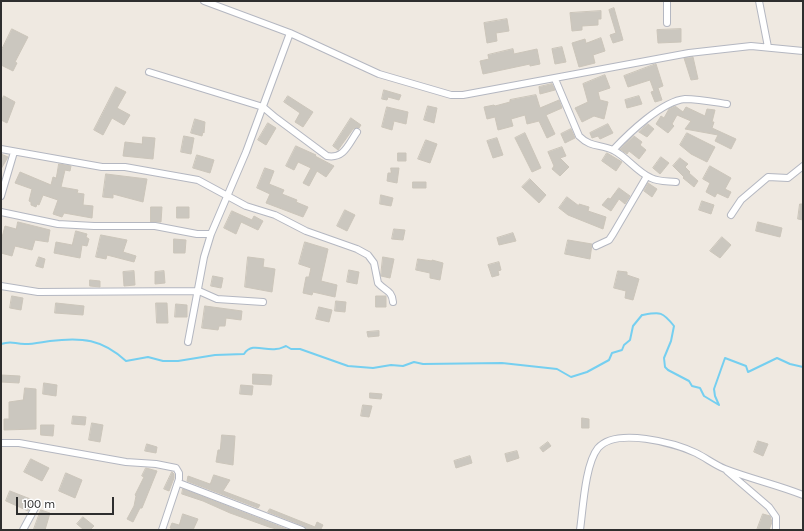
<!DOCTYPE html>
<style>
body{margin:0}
#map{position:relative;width:804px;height:531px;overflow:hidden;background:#efe9e1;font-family:Karla,sans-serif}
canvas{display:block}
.frame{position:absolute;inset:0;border:2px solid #2e2e2e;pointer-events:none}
.scale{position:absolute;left:16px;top:497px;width:98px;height:18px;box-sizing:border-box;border:2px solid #2e2e2e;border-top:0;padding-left:5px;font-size:12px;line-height:14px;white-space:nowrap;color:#2e2e2e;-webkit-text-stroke:3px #fff;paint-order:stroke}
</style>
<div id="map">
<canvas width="804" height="531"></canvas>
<div class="frame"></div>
<div class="scale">100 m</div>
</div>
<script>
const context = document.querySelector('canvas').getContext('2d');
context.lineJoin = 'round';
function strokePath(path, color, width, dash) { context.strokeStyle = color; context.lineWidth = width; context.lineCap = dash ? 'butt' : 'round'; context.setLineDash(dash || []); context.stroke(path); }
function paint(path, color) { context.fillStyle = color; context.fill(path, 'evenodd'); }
strokePath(new Path2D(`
 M1,344C12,340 14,344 25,344C33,344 42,342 50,341C82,337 102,339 126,361L148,357L163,361H178L215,355L244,354C252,342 264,351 276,349C280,349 283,347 286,346L291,349H300L348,366L373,368L391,365L403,366L414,362L423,364L502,363L557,369L571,377L587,372L609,360L612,353L622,350L624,345L630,340L633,326L642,315C660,312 662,311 674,326L671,341L664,358L665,367L668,370L689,381L692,386L700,388L704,396L719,405L715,396L714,389L725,358L746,366L748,372L777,358L790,364L803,367`), '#75cff0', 2);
const building = new Path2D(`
 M614,8L623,40L613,43L610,35L616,33L609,10Z
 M601,11V19H598V25L582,26V30L572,31L570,13Z
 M507,19L509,31L496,33L497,41L487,43L484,23Z
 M12,29L28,37L15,62L17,63L13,71L1,65V51Z
 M681,29V42L658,43L657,30Z
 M601,38L605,51L593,55L595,63L579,67L572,43L585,39L586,43Z
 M562,47L566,62L555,64L552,49Z
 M513,49L514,54L537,49L540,64L530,66V64L483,74L480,61L489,59L488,55Z
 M693,57L698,79L691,80L684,58Z
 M656,64L663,86L658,88L662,100L655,102L651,92L654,91L650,80L628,87L624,76Z
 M605,75L610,88L598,92L600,100L608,102L604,119L594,116L582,122L575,108L588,102L583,84Z
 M552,84L555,90L540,94L539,87Z
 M116,87L126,92L117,108L130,115L124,125L112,118L103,135L94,130Z
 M384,90L401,95L399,100L388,97L387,100L382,99Z
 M536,95L540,108L559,100L562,108L546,115L555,134L547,138L539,121L527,124L525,115L511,119L513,126L498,130L495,117L487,119L484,107L494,105L495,106L510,102V100Z
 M4,96L15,102L7,123L1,120V102Z
 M288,96L313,112L303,127L295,122L300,113L284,102Z
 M639,96L642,104L627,108L625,100Z
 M428,106L437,108L434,123L424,120Z
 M675,106L683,112L686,107L705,116L707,109L715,110L712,122H714L712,128L736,139L731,149L715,141L718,135L685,129L691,121L677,115L672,124L674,126L668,133L656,124L661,116L664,118L669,109Z
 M387,107L408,112L406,124L394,121L392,130L382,127Z
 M351,118L361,125L359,128L353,129L338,150L333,146Z
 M195,119L205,122L204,133L203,132L202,136L191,133Z
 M268,123L276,128L266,145L258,140Z
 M608,124L613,133L600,139L598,136L592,138L590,133Z
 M648,124L654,129L647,137L639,132Z
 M571,129L575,138L565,143L561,134Z
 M525,133L541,168L532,172L515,138Z
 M687,133L715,147L707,162L691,154L680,145Z
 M184,136L194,138L191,154L181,152Z
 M634,136L642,142L640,145L646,150L639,159L629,151L627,154L620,149Z
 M143,137L155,138L153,159L123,156L125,142L142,144Z
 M497,138L503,155L493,158L487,141Z
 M426,140L437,144L430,163L418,159Z
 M296,146L316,155L315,156L334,166L326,177L317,171L309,186L303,183L311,168L298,162L294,170L286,166Z
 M562,147L566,156L560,158L569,167L560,176L552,169L554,166L548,152Z
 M398,153H406V161H398Z
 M607,153L622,162L616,171L602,161Z
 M1,154L8,157L1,169Z
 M197,155L214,160L210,173L193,168Z
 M661,157L669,163L660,174L653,168Z
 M680,158L688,164L685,167L690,172L689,173L698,181L694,187L683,178L684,177L673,166Z
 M59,164L71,166L70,171L65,170L61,187L78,190L77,193L84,194L83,205L93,206L92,218L64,213L62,217L53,214L58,200L43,195L39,205L37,204L36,207L31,205V202L29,201L32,189L15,183L20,172L51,185L53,177L56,178Z
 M710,166L731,178L725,189L731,192L728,198L717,193L715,197L706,192L710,183L703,179Z
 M265,168L274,171L269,184L284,190L282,194L297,200L296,202L308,207L303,217L266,203L270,194L257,188Z
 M391,168H399L397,183L387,181L388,173H391Z
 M106,174L147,179L143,202L113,194V198L103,197Z
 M530,179L546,195L539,203L522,187Z
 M413,182H426V188H413Z
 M648,183L657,189L652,197L644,191Z
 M619,188L630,196L625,204L619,199L611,211L602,205L608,198L610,199Z
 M381,195L393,198L391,206L380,204Z
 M567,197L579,206V204L589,207L588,211L606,217L603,229L568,215L559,208Z
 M702,201L714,205L711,214L699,210Z
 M800,204H803V220L798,219Z
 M151,207H162L161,222H151Z
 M177,207H189V218H177Z
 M345,210L355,215L347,231L337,226Z
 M232,211L252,220L254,216L263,221L258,230L241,222L236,234L224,228Z
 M18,222L50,230L48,242L35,240L32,250L15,246L12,256L1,253V241L5,226L16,229Z
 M758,222L782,228L780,237L756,231Z
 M394,229L405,230L403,240L392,239Z
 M76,231L87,234L86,237L89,239L87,246L82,245L80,258L54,253L56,242L72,245Z
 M513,233L516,241L499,245L497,238Z
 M101,235L127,240L123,252L136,256L134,262L107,255L106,259L96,257Z
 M722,237L731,245L720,258L710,251Z
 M174,239L186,240L185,253H174Z
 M568,240L592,244L590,259L565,254Z
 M305,242L328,249L321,281L337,285L335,297L313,292L312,295L303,293L306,277H309L311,268L299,264Z
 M39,257L45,259L43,268L36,266Z
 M248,257L264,259L263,267L275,269L272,292L245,287Z
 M383,257L394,259L390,278L381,276Z
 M418,259L432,261V260L443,263L440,280L430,278V273L416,270Z
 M499,262L501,270L498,271L499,275L492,277L488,265Z
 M349,270L359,272L357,284L347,282Z
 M134,271L135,285L124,286L123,272Z
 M164,271L165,283L155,284V272Z
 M618,271L627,272V275L639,279L633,300L625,298L626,291L614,288Z
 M213,276L223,278L221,288L211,286Z
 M90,280L100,281V287L90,286Z
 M12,296L23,298L21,310L10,308Z
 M376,296H386V307H376Z
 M336,301L346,302L345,312L335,311Z
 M56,303L84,306L83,315L55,313Z
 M156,303H167L168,323H157Z
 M176,304L187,305V317H175Z
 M205,306L242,311L241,320L226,318L225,326H219L218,330L202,328Z
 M319,307L332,310L329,322L316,319Z
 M379,331V336L368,337L367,332Z
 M253,374L272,375L271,385L253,384Z
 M1,375L20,376L19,383L1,382Z
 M44,383L57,385L56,396L43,394Z
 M241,385L253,386L252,395L240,394Z
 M25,388L36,389V429L4,430V419H9V402L23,400Z
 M370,393L382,394L381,399L370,398Z
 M363,405L372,406L369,417L361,416Z
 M73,416L86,417L85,425L72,424Z
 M582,418L589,419V428H582Z
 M92,423L103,425L100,442L89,440Z
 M41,425H54L53,436L41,435Z
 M222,435L235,436L233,465L216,462L218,450H220Z
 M758,441L768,444L763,456L754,452Z
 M548,442L551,446L543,452L540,448Z
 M147,444L157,447L156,453L145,451Z
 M517,451L519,458L507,462L505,454Z
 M470,456L472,463L456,468L454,461Z
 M31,459L49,468L42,481L24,472Z
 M146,468L157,471L142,508H140L133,522L127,519L134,506L136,496L135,495L144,477L142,476Z
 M172,472L174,474V478L169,491L164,489Z
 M66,473L82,480L75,498L59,491Z
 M214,475L230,480L223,491L260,505L258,508L187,481L188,476L210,484Z
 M183,489L289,530H280L269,527L230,513L203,501L182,494Z
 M10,491L33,500L28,511L6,501Z
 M270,509L315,527L317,522L323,525L321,529L322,530H306L304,526L268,512Z
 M41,510L50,513L45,530L34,529Z
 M183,514L198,519L193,530H177L170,528L172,523L179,525Z
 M763,514L770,516L772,522L769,530H757Z
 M83,517L94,526L90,530H84L77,524Z`);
paint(building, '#cbc7bf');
strokePath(building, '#cbc5ba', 1);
const minor = new Path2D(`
 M204,1L290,33L379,74L451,95H463L689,53L751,46L803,51
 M759,1L768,47
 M667,23V1
 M149,72L263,107L276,118L327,156C344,159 348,145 357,132
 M555,79L579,136C591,148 600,144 613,150C627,157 637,172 651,178C659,182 668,181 676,182
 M1,149L102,167H125L198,180L246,206L275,215L306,231L357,249L368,255L374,263L378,283C385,291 392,290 393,302
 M613,150C628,134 662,101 685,99C698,99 714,102 727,104
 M1,196L14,152
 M1,212L58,224L94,226H155L197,234H211
 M731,215L741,200L768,177L788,178L803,166
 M596,246L609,240L613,234L647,176
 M1,286L38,292L199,291L217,299L263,302
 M188,342L204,257L211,234L246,152L290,33
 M1,443H19L126,462L156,464L176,468L179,473V479L162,530
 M727,471L769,507L776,517V530
 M179,483L302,530
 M23,530L36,506
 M580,530C583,509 585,464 598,448C616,427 675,443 696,453C706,458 715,465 725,469C751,479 778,485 803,495`);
strokePath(minor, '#b4b7c1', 8);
strokePath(minor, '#fff', 6);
</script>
